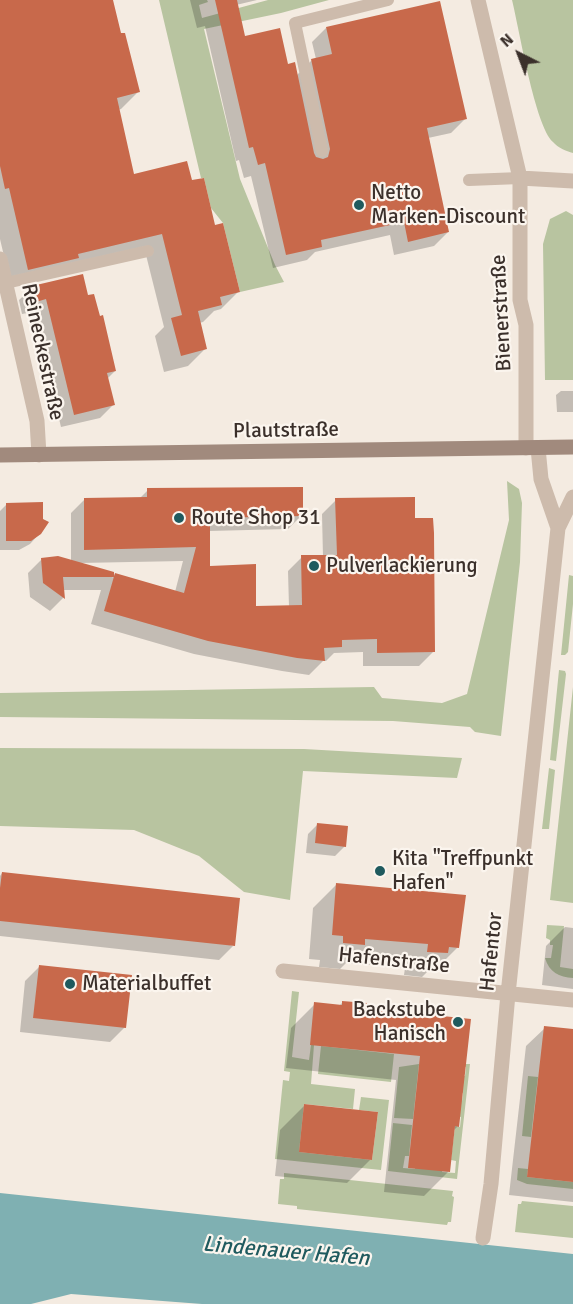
<!DOCTYPE html>
<meta charset="utf-8">
<style>
body{margin:0}
#map{position:relative;width:573px;height:1304px;overflow:hidden;background:#f4ebe1;font-family:Signika,sans-serif}
canvas{display:block}
.north{position:absolute;left:489px;top:24px;width:60px;height:60px;-webkit-text-stroke:4px #fbf5ee;paint-order:stroke;rotate:318deg;font-size:16px;font-weight:700;line-height:24px;text-align:center;color:#3b302b}
.north::after{content:'';display:block;margin:auto;width:21px;height:27px;background:#3b302b;clip-path:polygon(50% 0,100% 100%,50% 72%,0 100%)}
</style>
<div id="map">
<canvas width="573" height="1304"></canvas>
<div class="north">N</div>
</div>
<script>
const context = document.querySelector('canvas').getContext('2d');
context.lineJoin = 'round';
function paint(path, color) { context.fillStyle = color; context.fill(path, 'evenodd'); }
function strokePath(path, color, width, dash) { context.strokeStyle = color; context.lineWidth = width; context.lineCap = dash ? 'butt' : 'round'; context.setLineDash(dash || []); context.stroke(path); }
function drawText(font, color, halo, rows, align = 'center') {
  context.font = font + ' Signika,sans-serif'; context.lineWidth = 4.5; context.setLineDash([]); context.textBaseline = 'middle'; context.strokeStyle = halo; context.fillStyle = color; for (const [text, x, y, turn = 0] of rows) {
    context.save(); context.translate(x, y); context.rotate((+turn || 0) * Math.PI / 180); context.textAlign = isNaN(turn) ? turn : align; if (halo) context.strokeText(text, 0, 0); context.fillText(text, 0, 0); context.restore();
  }
}
paint(new Path2D(`
 M159,0H207L208,2L199,5L202,18L268,0H329L281,13L204,29L240,179L275,265L284,282L240,292L223,223L211,208L204,178H201Z
 M512,0H573V153C566,151 558,148 553,142C535,126 519,28 512,0Z
 M566,211L573,215V380H545L543,244L550,219Z
 M507,481L519,489L522,503L520,562L501,736L475,732L470,727L393,721L0,717V693L374,687L382,698L442,703L467,694L509,520Z
 M569,575L573,576V604L568,652L565,655H561Z
 M559,670L565,671L566,674L556,761L550,760Z
 M573,687V903L550,900Z
 M0,748L304,749L462,758L457,778L303,771L290,900L244,892L199,856L134,830L0,826Z
 M549,768L555,770L549,829H542Z
 M547,925L564,926L560,967L573,969V978C559,977 549,972 545,958H551L553,945H550V940L546,938Z
 M292,991L299,992L292,1057L309,1060L311,1045H314L311,1084L355,1089L353,1109L304,1104L299,1152L372,1160L378,1112L359,1110L361,1097L389,1100L381,1170L275,1159L283,1080L289,1081L290,1072L284,1071Z
 M321,1046L394,1054L391,1082L318,1074Z
 M419,1064L413,1119L394,1118L399,1067Z
 M461,1064H470L457,1179L388,1171L393,1123L412,1125L409,1156H405L403,1168L415,1169V1164L443,1167L442,1172L455,1173L456,1161L451,1160L455,1126L460,1127L461,1117L456,1116L457,1101H462L463,1093L458,1092L460,1076H465L466,1067L461,1066Z
 M528,1076L538,1077L531,1137L522,1136Z
 M518,1168L528,1169L527,1177L573,1182V1189L527,1184L517,1180Z
 M284,1173L453,1191L452,1196L454,1197L451,1222H448L447,1225L297,1209V1206L278,1204L280,1179H284Z
 M522,1201L573,1206V1238L515,1232L518,1204H521Z`), '#b8c4a0');
paint(new Path2D(`
 M0,1193L573,1254V1304H202L71,1294L31,1304H0Z`), '#7fb0b2');
paint(new Path2D(`
 M0,0H112L120,35L138,92L121,109L118,110L133,176L191,182L214,227L238,292L221,309L214,311L203,322L199,323L205,349L188,366L164,372L155,336L164,327L145,251L11,286L0,239Z
 M190,0H257L236,5L244,38L287,66L296,76L312,60L316,59L312,42L326,28L465,119L451,133L428,138L448,232L434,246L394,255L390,235L315,252L307,260L273,268L251,176L244,178L239,160L236,161L205,26L197,28Z
 M33,287L87,297L115,371L107,379L113,405L100,418L61,427L33,312L22,314L19,300Z
 M561,391H573V412H557L556,395Z
 M148,490L302,515L288,529L209,531V567L255,607H289L288,571L302,557H323L322,514L336,500L413,519L433,652L419,666H363V652L334,653L326,661H323L309,675L282,671L194,654L91,624L101,590H63V598L50,611L30,597L28,573L42,559L71,561V513L85,499H139ZM183,561L175,592L115,574L112,578L113,574L79,563Z
 M6,505L40,533L30,544L19,550H0V511Z
 M318,824L345,846L335,856L306,853L308,834Z
 M2,873L233,946L219,960L0,936V876Z
 M337,884L458,947L434,971L429,970L422,977L404,975L405,968L346,963L340,969L319,967L320,960L309,959L313,908Z
 M565,927L573,928V989L542,985L546,946Z
 M39,967L125,1027L110,1042L20,1032L25,981Z
 M343,1002L365,1009L469,1020L458,1126L453,1131L448,1172L424,1196L384,1192L396,1080L286,1068L291,1028L315,1004L339,1006Z
 M545,1028L573,1031V1202L509,1195L526,1046Z
 M304,1106L371,1159L347,1183L275,1176L280,1130Z`), '#0003');
paint(new Path2D(`
 M0,0H113L121,33H125L140,92L117,98L134,174L187,161L192,180L204,178L215,225L223,223L240,292L220,297L222,305L198,311L207,349L181,356L171,318L182,315L162,234L78,254L79,258L28,270L9,188L5,189L0,166Z
 M215,0H237L245,36L280,28L288,64L295,62L314,153L316,157L323,159L328,157L330,149L311,59L332,54L326,27L440,1L467,119L427,128L449,232L408,242L404,222L321,240L322,247L286,255L265,163L258,165L253,147L249,148Z
 M83,274L88,295L94,294L100,316L103,315L116,371L107,373L115,405L74,415L46,299L36,302L32,286Z
 M303,487V516L210,518V566L256,564V606L302,605L301,555H337L335,498L415,497V518H433L434,533L435,652L377,653V639L342,640V647L324,648L325,661L297,658L208,641L104,611L115,573L184,593L196,547L84,550V498L147,497V488Z
 M43,502V519L49,522L41,534L31,541H6V503Z
 M58,556L114,572V577H63L65,599L43,583L41,558Z
 M317,823L348,826L346,847L315,843Z
 M2,872L240,898L235,946L0,921V888Z
 M336,883L466,895L459,948L449,947L448,953L427,952L428,944L365,939V945L343,943V936L332,935Z
 M39,965L132,975L126,1028L33,1018Z
 M342,1001L367,1003L366,1008L471,1019L459,1127L455,1126L450,1172L408,1168L420,1056L310,1045L314,1002L342,1005Z
 M544,1026L573,1029V1182L527,1177Z
 M304,1104L378,1112L372,1160L299,1152Z`), '#c8694b');
strokePath(new Path2D(`
 M322,151L295,23L388,0
 M469,180L520,178
 M6,283L148,251`), '#cdbbac', 12);
strokePath(new Path2D(`
 M483,1238L491,1184L508,994`), '#cdbbac', 15);
strokePath(new Path2D(`
 M478,0L520,178V300L526,325V448
 M520,178L573,181
 M0,259L37,421L39,455
 M538,448L541,479L558,528
 M283,971L573,1000
 M508,994L558,528L573,497`), '#cdbbac', 15);
strokePath(new Path2D(`
 M0,455L573,447`), '#a18a7d', 15);
for (const [x, y, r, color] of [
 [359,205,6,"#1f5a5e"],
 [179,518,6,"#1f5a5e"],
 [314,566,6,"#1f5a5e"],
 [380,871,6,"#1f5a5e"],
 [70,984,6,"#1f5a5e"],
 [458,1022,6,"#1f5a5e"]
]) { const dot = new Path2D(); dot.arc(x, y, r, 0, 2 * Math.PI); context.fillStyle = color; context.fill(dot); strokePath(dot, '#fbf5ee', 2); }
drawText('21px', '#3b302b', '#fbf5ee', [
 ["Netto",371,193],
 ["Marken-Discount",371,217],
 ["Route Shop 31",191,518],
 ["Pulverlackierung",326,566],
 ["Kita \"Treffpunkt",392,859],
 ["Hafen\"",392,883],
 ["Materialbuffet",82,984],
 ["Backstube",446,1010,"right"],
 ["Hanisch",446,1034,"right"]
], 'left');
drawText('21px', '#3b302b', '#fbf5ee', [
 ["Bienerstraße",502,313,-93],
 ["Reineckestraße",42,352,78],
 ["Plautstraße",286,431,-1],
 ["Hafentor",492,952,-84],
 ["Hafenstraße",394,961,6]
]);
drawText('italic 22px', '#1f5a5e', '#fbf5ee', [
 ["Lindenauer Hafen",286,1252,5]
]);
</script>
